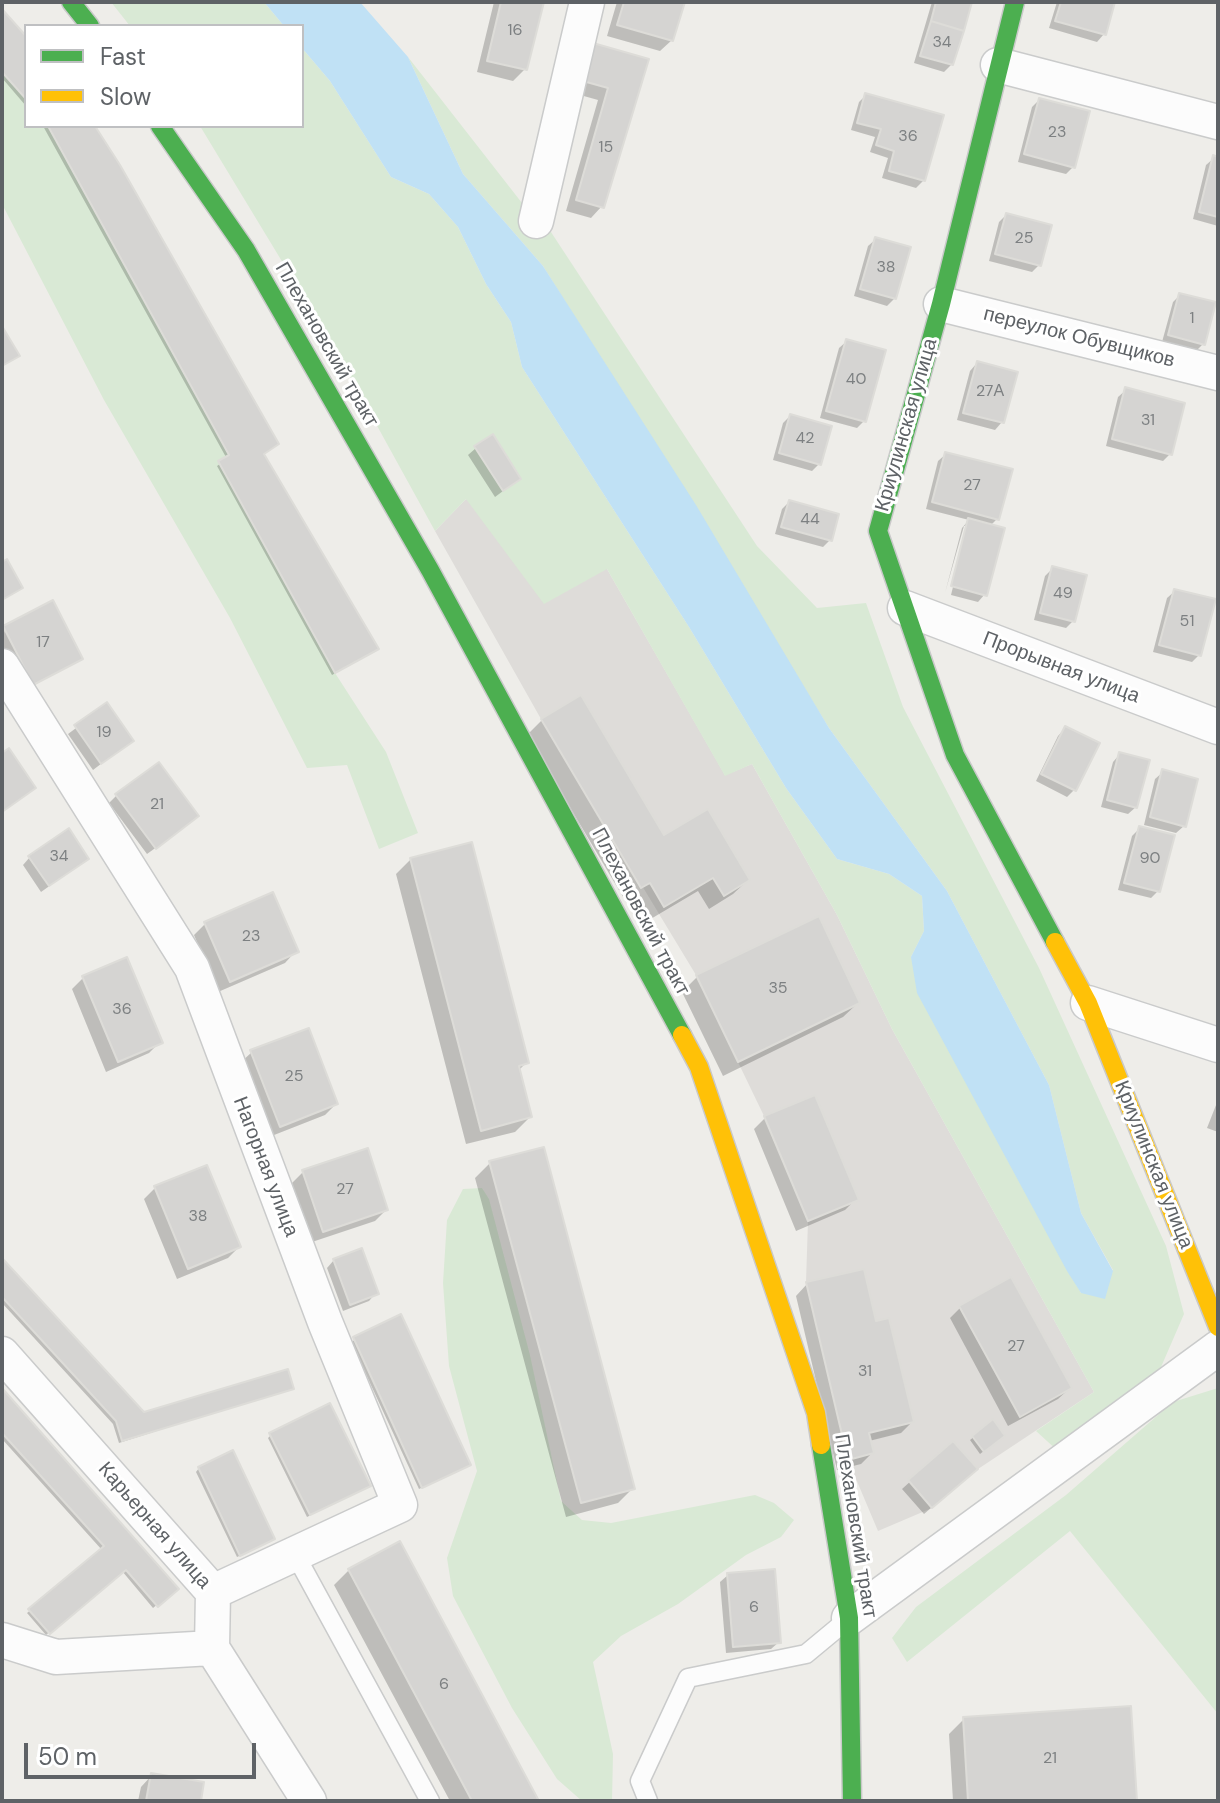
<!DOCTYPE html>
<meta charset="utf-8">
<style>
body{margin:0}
#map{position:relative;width:1220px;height:1803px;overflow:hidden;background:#eeede9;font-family:"DM Sans",sans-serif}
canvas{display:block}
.frame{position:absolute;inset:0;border:4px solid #5e6266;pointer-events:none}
.legend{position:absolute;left:24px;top:24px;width:280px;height:104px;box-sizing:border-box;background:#fff;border:2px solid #bfc0c2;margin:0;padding:10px 14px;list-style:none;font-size:24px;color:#5e6266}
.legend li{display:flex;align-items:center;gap:16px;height:40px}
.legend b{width:40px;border:2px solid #bfc0c2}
.scale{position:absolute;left:24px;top:1743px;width:232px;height:36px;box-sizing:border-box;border:4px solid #5e6266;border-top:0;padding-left:10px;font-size:24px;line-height:28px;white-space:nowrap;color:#5e6266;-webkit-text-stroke:6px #fff;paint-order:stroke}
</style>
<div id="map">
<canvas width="1220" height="1803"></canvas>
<div class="frame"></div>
<ul class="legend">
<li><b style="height:10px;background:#4caf50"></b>Fast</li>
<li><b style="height:10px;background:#ffc107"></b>Slow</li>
</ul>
<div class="scale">50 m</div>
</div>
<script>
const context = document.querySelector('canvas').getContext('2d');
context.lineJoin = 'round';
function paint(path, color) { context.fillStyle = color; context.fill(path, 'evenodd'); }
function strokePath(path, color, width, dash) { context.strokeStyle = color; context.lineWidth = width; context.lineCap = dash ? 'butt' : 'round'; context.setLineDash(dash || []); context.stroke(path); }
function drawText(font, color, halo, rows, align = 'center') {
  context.font = font + ' "DM Sans",sans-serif'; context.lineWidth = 6; context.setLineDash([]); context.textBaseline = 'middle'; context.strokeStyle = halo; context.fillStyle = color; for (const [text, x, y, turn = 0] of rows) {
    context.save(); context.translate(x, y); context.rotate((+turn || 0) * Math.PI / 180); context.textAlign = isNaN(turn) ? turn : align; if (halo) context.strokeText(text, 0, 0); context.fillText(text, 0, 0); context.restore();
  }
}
paint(new Path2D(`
 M466,499L607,569L725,775L752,764L837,915L892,1029L1094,1392L978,1469L932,1508L878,1531L848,1460L806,1282L808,1221L764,1116L696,975L541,719L435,531Z`), '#dedcd9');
paint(new Path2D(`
 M111,2H264L284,26H130Z
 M302,48L330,81L391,177L429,194L458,227L486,284L511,322L522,367L689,627L786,788L837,859L889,874L922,896L924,931L911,957L1006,1154L1081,1293L1113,1270L1081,1213L1049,1085L947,891L829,728L543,266L463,174L408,57L529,212L547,226L757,546L817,608L866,603L903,707L1039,968L1166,1246L1184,1314L1158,1374L1059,1452L1036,1431L1094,1392L892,1029L837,915L752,764L725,776L607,569L544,604L466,499L435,531L332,344L200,126H302Z
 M2,72L26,99V126H48L229,455L219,461L335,673L386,752L418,833L379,849L347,765L307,768L230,618L104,400L2,204Z
 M482,1188L489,1199L530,1355L561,1501L582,1520L611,1523L755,1495L774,1503L794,1520L781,1537L746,1555L678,1604L621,1636L593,1662L613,1754L612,1801H582L557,1779L512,1708L453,1596L447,1558L477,1471L449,1366L443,1283L447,1220L463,1189Z
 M1218,1388V1714L1070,1531L907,1662L892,1638L916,1607L1066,1495L1173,1402Z`), '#d9e9d5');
paint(new Path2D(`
 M264,2H360L408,57L463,174L543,266L696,505L829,728L947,891L1049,1085L1081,1213L1113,1271L1105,1299L1081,1293L1067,1271L917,993L911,957L924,931L922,896L889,874L837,859L786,788L689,627L522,367L511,322L486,284L458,227L429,194L391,177L330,81L302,48V26H284Z`), '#c0e1f5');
paint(new Path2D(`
 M494,2H542L525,69L513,81L477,72Z
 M617,2H683L672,40L660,51L607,36Z
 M932,2H969L952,64L944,72L914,63Z
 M1057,2H1113L1104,34L1097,42L1049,28Z
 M2,12L26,39V106L2,78Z
 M583,57L646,61L602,206L591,218L566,211L598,100L573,93Z
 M866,95L924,180L916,188L882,178L888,158L870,152L875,137L851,130L859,102Z
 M1039,100L1073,167L1066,174L1018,162L1032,107Z
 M43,126H93L261,454L373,652L332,675L217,466L227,459Z
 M1214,158L1218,159V226L1193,219L1206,165Z
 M1006,215L1039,265L1032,272L989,261L999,222Z
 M876,239L895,298L887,306L854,296L868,246Z
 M1180,295L1203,344L1196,351L1162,342L1173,302Z
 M847,341L864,421L857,428L820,418L839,348Z
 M977,363L1002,422L995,430L957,420L970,371Z
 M1126,390L1170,454L1163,461L1106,446L1118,397Z
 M790,416L819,464L812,471L773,460L783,423Z
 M476,448L519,479L495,497L468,455Z
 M946,454L998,518L990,526L985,594L978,602L951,595L968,526H964L945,593L962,528L969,520L926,509L938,461Z
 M789,502L830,540L823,547L775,534L782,509Z
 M1052,569L1073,621L1066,628L1034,620L1045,576Z
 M1175,591L1199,655L1192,662L1153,652L1167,598Z
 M5,628L81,658L26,690L2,644Z
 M107,705L131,741L93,770L68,734Z
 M542,720L663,838L748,880L733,894L709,909L698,891L649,920L635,897L626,902L527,735Z
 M1065,728L1074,790L1067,797L1036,781L1058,736Z
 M1120,754L1136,807L1128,814L1101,807L1113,762Z
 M1163,772L1184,826L1176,833L1144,825L1155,779Z
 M116,796L190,823L147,854L109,803Z
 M1140,828L1158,891L1151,898L1118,890L1132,836Z
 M30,857L79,865L41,892L23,865Z
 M411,859L526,1063L518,1071L530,1117L515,1132L466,1144L396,874Z
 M818,919L858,1003L843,1017L723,1076L682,992L697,977Z
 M205,924L296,951L285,963L218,992L194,935Z
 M126,960L160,1042L149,1053L106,1072L72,989L83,978Z
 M252,1052L336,1104L325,1115L269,1137L240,1063Z
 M1218,1100V1132L1207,1128Z
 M765,1118L856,1199L845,1210L796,1231L754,1129Z
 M490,1163L633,1488L618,1503L566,1517L475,1178Z
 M303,1172L386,1210L375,1221L312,1242L292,1183Z
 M155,1188L239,1247L228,1258L177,1279L144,1199Z
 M334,1260L376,1293L369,1301L343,1311L327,1268Z
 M2,1261L143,1414L292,1388L119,1443L113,1424L2,1303Z
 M807,1284L912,1422L901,1433L869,1441L872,1453L861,1464L837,1470L796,1296Z
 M961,1307L1070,1388L1058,1399L1008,1426L950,1318Z
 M400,1317L469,1465L419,1489L351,1342Z
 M2,1391L176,1589L153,1608L122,1571L46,1635L27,1613L102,1550L2,1439Z
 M993,1422L1000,1438L980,1454L970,1440Z
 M271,1435L365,1488L307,1517L268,1438Z
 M953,1443L968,1476L924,1514L902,1489Z
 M199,1468L273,1539L270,1542L237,1557L196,1472Z
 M349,1570L537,1801H450L334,1585Z
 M728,1575L779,1642L771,1649L726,1653L720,1582Z
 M964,1719L1135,1801H953L949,1734Z
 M152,1775L199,1801H138L141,1787Z`), '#0003');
const building = new Path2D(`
 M501,2H544L527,70L487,61Z
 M624,2H685L673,41L617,25Z
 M936,2H972L964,31L931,21Z
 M1061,2H1115L1106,35L1055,21Z
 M2,9L26,36V99L2,72Z
 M931,21L964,31L953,65L920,56Z
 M593,43L649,59L604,208L576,200L608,88L583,81Z
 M865,93L944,115L925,181L889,171L894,151L876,145L881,129L857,123Z
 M1039,98L1090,111L1075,168L1024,154Z
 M48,126H95L120,165L279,444L264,454L379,649L335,673L218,461L229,455Z
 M1213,155L1218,157V217L1199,212Z
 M1006,213L1052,225L1041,266L995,254Z
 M875,237L911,247L896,299L860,289Z
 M1179,293L1216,302L1205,345L1168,335Z
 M2,326L20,356L2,366Z
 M846,339L886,350L866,422L826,411Z
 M977,361L1018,372L1004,423L963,413Z
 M1125,387L1185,403L1172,455L1112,439Z
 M790,414L832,426L821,465L779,453Z
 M493,434L521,479L503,491L474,446Z
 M945,452L1013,469L999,520L932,502Z
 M789,500L839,514L832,541L781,527Z
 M968,518L1005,528L987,596L951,586Z
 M7,559L23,588L2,600V562Z
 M1052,566L1087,575L1075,622L1040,613Z
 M1174,589L1216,599L1201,656L1159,645Z
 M53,600L83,659L33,685L3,626Z
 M581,695L664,835L708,809L750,880L724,896L713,878L664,907L650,883L641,888L541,719Z
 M107,702L134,741L101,764L74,725Z
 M1065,726L1100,743L1076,791L1041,774Z
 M9,748L36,788L2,812V753Z
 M1119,752L1150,760L1137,808L1107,800Z
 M159,762L199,816L156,849L115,794Z
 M1162,769L1198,779L1186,827L1150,817Z
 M1139,826L1175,835L1160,892L1124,883Z
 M69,828L89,859L49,886L28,856Z
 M472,842L529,1063L519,1066L532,1117L481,1131L410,858Z
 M273,892L299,952L230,982L204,922Z
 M819,916L860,1003L738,1062L696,975Z
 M127,957L163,1043L118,1062L82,976Z
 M309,1028L338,1104L280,1127L250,1050Z
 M815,1095L859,1200L808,1221L764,1116Z
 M544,1147L635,1489L581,1503L489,1161Z
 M368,1148L388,1210L323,1232L302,1170Z
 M207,1165L241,1247L188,1269L154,1186Z
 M362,1248L379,1294L350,1305L333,1259Z
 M2,1258L144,1412L288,1369L294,1389L122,1441L116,1421L2,1297Z
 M864,1269L876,1321L889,1318L914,1422L869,1433L874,1453L848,1460L806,1282Z
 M1011,1277L1072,1388L1020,1417L959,1306Z
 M401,1314L471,1465L422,1488L353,1337Z
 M2,1388L179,1589L158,1607L126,1570L50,1634L28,1609L104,1546L2,1433Z
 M330,1403L371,1486L310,1515L269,1433Z
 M993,1419L1005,1436L984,1452L972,1436Z
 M953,1441L978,1469L932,1508L908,1480Z
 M233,1450L275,1539L240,1556L198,1467Z
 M400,1541L539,1801H472L348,1569Z
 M775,1569L781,1643L733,1647L727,1573Z
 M1131,1706L1137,1801H968L963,1717Z
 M151,1773L204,1782L201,1801H146Z`);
paint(building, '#d5d4d2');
strokePath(building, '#dddcd8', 2);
const lane = new Path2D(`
 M295,1554L430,1801
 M648,1801L640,1781L688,1678L806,1654L847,1620`);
const street = new Path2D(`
 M998,65L1218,122
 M536,221L587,2
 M941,304L1218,373
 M905,608L1218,727
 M2,666L192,968L325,1322L400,1505L213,1592
 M1088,1003L1218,1045
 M2,1354L213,1592L212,1648L309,1801
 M849,1618L1218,1348
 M2,1640L56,1657L212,1648`);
const fast = new Path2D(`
 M71,2L90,26
 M1015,2L941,304L878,531L955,755L1055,942
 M160,126L246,250L430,570L682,1035
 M821,1445L849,1618L852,1801`);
const slow = new Path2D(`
 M1055,942L1088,1003L1218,1327
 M682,1035L699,1067L816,1413L821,1445`);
strokePath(lane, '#cacbcb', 21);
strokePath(street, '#cacbcb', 37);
strokePath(fast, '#c9c9c9', 21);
strokePath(slow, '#c9c9c9', 21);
strokePath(lane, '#fcfcfc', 18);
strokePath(street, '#fcfcfc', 34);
strokePath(fast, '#4caf50', 18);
strokePath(slow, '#ffc107', 18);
drawText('16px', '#7d8082', null, [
 ["16",515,31],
 ["34",942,43],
 ["23",1057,133],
 ["36",908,137],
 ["15",606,148],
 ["25",1024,239],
 ["38",886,268],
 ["1",1192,319],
 ["40",856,380],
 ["27А",990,392],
 ["31",1148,421],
 ["42",805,439],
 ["27",972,486],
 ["44",810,520],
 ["49",1063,594],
 ["51",1187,622],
 ["17",43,643],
 ["19",104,733],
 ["21",157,805],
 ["34",59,857],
 ["90",1150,859],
 ["23",251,937],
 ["35",778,989],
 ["36",122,1010],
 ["25",294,1077],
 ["27",345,1190],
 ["38",198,1217],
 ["27",1016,1347],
 ["31",865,1372],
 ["6",754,1608],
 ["6",444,1685],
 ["21",1050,1759]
]);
drawText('20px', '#5e6266', '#fff', [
 ["переулок Обувщиков",1079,338,14],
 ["Плехановский тракт",326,345,60],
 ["Криулинская улица",907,425,-74],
 ["Прорывная улица",1061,668,21],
 ["Плехановский тракт",640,912,62],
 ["Криулинская улица",1153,1165,68],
 ["Нагорная улица",265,1167,69],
 ["Карьерная улица",154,1526,49],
 ["Плехановский тракт",855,1526,81]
]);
</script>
